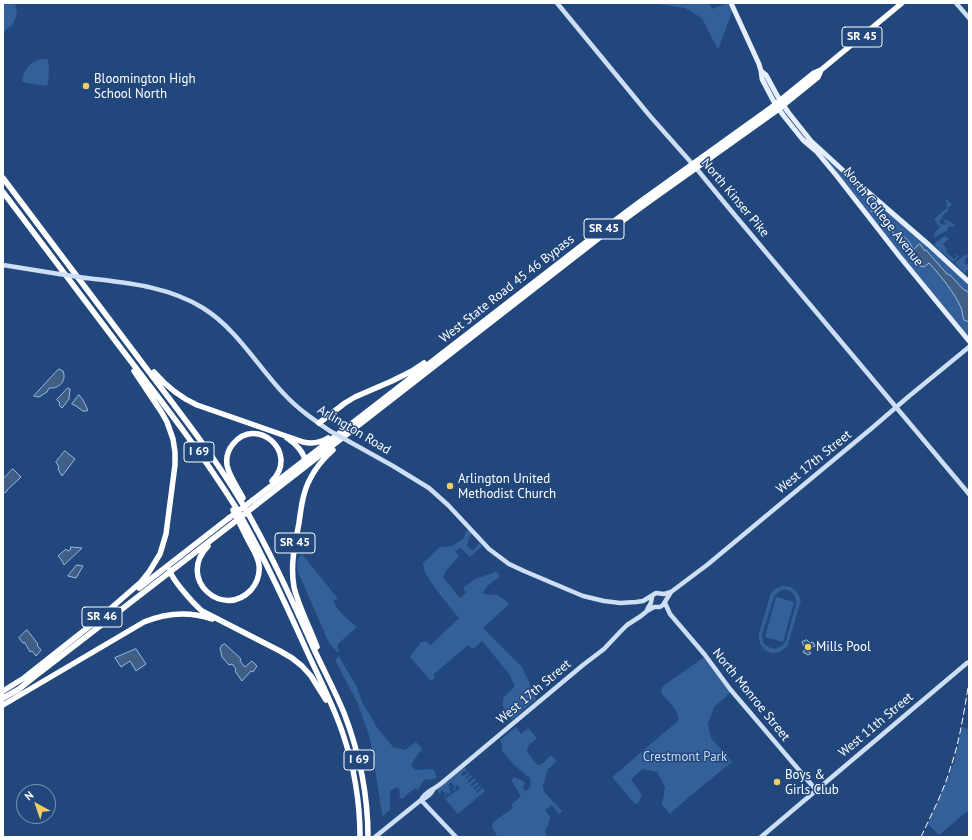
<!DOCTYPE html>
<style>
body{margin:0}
#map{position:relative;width:972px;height:840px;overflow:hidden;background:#21477c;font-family:"PT Sans",sans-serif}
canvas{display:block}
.frame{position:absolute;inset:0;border:4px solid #fff;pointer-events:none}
.north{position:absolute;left:16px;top:784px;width:40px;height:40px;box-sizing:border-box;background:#21477c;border:1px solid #7a91b0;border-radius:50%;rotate:320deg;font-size:11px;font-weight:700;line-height:16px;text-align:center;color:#fff}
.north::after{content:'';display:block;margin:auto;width:14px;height:18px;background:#f2cc65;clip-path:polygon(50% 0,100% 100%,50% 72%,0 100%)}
</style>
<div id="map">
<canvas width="972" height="840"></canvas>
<div class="frame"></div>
<div class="north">N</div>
</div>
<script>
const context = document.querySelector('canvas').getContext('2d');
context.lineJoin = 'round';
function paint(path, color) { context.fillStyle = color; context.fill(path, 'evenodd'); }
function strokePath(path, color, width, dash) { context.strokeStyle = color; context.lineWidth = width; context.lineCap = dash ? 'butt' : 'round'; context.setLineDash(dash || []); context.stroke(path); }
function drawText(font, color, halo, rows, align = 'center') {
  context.font = font + ' "PT Sans",sans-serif'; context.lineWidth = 3; context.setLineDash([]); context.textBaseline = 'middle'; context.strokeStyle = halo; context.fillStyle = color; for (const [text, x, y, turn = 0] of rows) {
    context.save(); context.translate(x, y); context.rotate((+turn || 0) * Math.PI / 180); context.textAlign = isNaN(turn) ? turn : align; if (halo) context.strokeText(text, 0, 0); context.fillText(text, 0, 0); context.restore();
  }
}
paint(new Path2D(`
 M3,3H15L17,13L16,17L12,25L3,32Z
 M650,3H709L712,9L728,3L732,12L718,50L702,18L685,8Z
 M43,59H48L49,69L48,85L45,86L22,82C23,69 31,61 43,59Z
 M811,145L962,277L969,284V338Z
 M945,200H948L952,205L948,208L949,210L942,216L944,219L942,218L939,221L942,225L943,224L945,225L946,224L944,220L945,219L947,221V220L954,224V226L953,227H951L947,221L950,226L947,229L948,230L935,237L933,236L935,234L934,233L940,227L934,219L948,207L946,205L947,203Z
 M945,236L949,239L943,244L947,250L946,252L954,259L957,256L955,254V253L959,256L953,262L934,245L936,242Z
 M966,254L968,256L965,259L966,260L964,262L967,265L969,263V266L968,267L969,269L964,273L955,264L957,261Z
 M466,531H469L472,534L469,538L467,546L473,551L479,543L482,546L470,557L461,548L455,551L459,556L446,571L443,577L460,598L466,593L463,588L475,579L493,573L496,571L500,576C494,581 485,586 483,594L497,595L508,602V605L483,628L521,666L529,681L532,693L536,699L512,720L503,706V698L515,686L512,681L510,675L482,641L473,649L468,645L433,675L435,678L431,681L410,657L421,642L425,641L431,645L459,618C449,605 423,577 423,563L440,547L452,546L463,539Z
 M302,554L338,599L333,601C338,612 348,619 357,627L340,642L337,646L339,651L338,653L329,643L298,572C296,563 296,561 302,554Z
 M785,586C793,587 798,591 800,599L801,600L787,647H786C774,660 757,650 759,633L771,593C775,588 779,586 785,586ZM785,589C793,591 797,596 796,605L786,641L782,646L775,649L768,647L763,643L762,635L774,596L778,592Z
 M776,597L794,602L783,642L765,637Z
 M339,656L342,662L357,687L362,702L372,718L375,725L393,747L405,750L416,742L422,749C418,755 413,760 411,766L416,770L429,769L434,770L437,778L430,780L429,779L424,780L418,790L416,788L406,795L403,799L400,798L399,788H395L390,791V810L383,816L382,814L370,738L358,704L335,660Z
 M704,657L730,693L714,707L708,724L711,738L732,762L691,795L670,814L662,805L665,787L657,772L643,769L631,779C635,784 638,790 642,795L638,803L635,804L612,777L678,721C681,712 667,701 662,694L661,690L663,686Z
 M516,727L521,734L528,728L537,738L528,746L527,752L537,765C543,765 547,759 551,755L557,761L548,769L543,785L544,792L562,811L559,814L552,805L545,810L550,817L548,825L545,831L547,837H498L492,828L493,822L513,808L511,805L521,796L511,780L514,777L523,781L525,783L523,787L525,791L528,790L531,785L530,778L514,765L502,751V744L500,740Z
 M962,727L969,729V810L939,835L928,824L954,763Z
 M465,767L467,770L465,772L464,771L461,774L463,776L469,772L470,773L465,778L466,779L471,775L473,776L467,781L469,783L474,778L476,780L470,785L471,787L477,782L479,784L473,788L475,790L480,785L481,787L476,792L477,793L483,788L485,791L458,814L445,799L460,788L457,785L455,786L456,788L453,791L452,790L455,787L451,782L448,785L450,787L449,789L451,792L449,794L447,793H446L447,795L445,797L444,796L446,794L442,790L440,792L442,796L437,790Z`), '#34609a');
const water = new Path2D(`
 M920,244L925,251L926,250L947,274L950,275L964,290L967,291L969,294V322L964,320C962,316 963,312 961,308C955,293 940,275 929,263L924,267L920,266L908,255Z
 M59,369L63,371C67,381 59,389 49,388L47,392L39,397L34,396Z
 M68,388L70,389L69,399L62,408L59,405L60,403L57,400Z
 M79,395L83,400L88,410L87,411H83L76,406L72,404Z
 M65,451L75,459L62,476L58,469L59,467L56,462Z
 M13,469L21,477L7,490V491L3,494V479Z
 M71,547L82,548L64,565L61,559L58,556L66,549L68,551L70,550Z
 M77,565L83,566L76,578L68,576Z
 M27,630L38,644L37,645L41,650L36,656L32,651L30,652L25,643H23L19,638Z
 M807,640L810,643L813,642L815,646L810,648L808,651L811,653L808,655L803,652L805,649L802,642Z
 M225,644L241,659L240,661L245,667L252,661L257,666L253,672L251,671L242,681L235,671L236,669L232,664L229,665L222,657L220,648L222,645Z
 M136,649L146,664L136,671L130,661L121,667L115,658Z`);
paint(water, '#415e84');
strokePath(water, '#98bbe7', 1);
strokePath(new Path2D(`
 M871,211C880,210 889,227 894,234C896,234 898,234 900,235C907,237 911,244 913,250`), '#98bbe7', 1);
strokePath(new Path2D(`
 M557,3L650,116L696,168L728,207L969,494
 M956,3L969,18
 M3,265L59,274
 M86,278C127,283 168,286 203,308C237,329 258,367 285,395C298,409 314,420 330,431
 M350,442L393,466L429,488L448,505L489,549L509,564L524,571L583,596L604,601L620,603L636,602L643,601L656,593L664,594L671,592
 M665,603L670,614L705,655L730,689L816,790
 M647,611C647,607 651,605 651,602C652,599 651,598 653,595
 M421,800C424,794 428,792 433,789C439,786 444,781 449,777L583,665L604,649L620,632L627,625L641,616L647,611L654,607H660L663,605L671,592L707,565L872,428L908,397L969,347
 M421,800L456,837
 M375,837L421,800C426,798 431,794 433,790
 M761,837L967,663L969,662`), '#cedef5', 4.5);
strokePath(new Path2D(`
 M731,3L759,64L761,71L762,79L773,100L783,115L803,140L816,151L836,175L900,257L969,341
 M761,71L766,75L778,97L788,112L811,141L847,174L929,245L969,282`), '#e5eefd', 5);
strokePath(new Path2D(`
 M3,178C48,237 92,297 137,356C173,404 211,451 242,503C269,549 291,598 313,647C323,669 335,691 344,713C359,752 368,795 368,837
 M3,192C43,245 83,298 123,351C162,402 201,452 235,506C262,552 284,600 305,647C318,676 333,704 343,734C354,767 360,802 360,837
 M154,372C167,387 179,397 197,405L303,442C312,444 320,443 328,438
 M319,423L345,403L355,397L392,381L412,371L424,363
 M287,438C295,443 305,453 305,462
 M243,498C238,488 229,476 227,465C226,458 228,450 233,444C256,415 300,452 272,481
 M253,500L585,243L637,204L772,107L814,73L821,70
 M256,505L599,238L647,203L776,111L818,77L821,70L902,3
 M208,546C176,579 223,620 251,590C257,583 260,574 259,565C258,556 252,548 248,540C243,530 238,520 233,510
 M170,570C171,579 194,604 202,611L280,651L292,658L302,666L311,676L326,700
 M139,588L229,518
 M102,616L141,582L149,572L160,554L166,534L175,465V452L173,439L167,422L162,413L134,371
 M317,647C310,628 298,605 294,587C290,565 295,544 299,523C301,508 303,492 310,479C316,467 324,458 333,450
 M3,691L24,678L105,614
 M3,698L19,689L34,677L232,524
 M3,705L144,622C166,613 189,611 212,619`), '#fff', 5.5);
strokePath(new Path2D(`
 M921,837C931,815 943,793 950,769C960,741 964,711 969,682`), '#fff', 1, [7, 3]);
strokePath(new Path2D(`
 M59,274L86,278
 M330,431L350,442`), '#cedef5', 4.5);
strokePath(new Path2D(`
 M229,518L253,500
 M232,524L256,505`), '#fff', 5.5);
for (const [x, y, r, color] of [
 [86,86,4,"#f2cc65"],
 [450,486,4,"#f2cc65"],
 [808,647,4,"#f2cc65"],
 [777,782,4,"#f2cc65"]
]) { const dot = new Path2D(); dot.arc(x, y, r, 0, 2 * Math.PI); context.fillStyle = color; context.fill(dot); strokePath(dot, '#21477c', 1.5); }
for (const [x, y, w] of [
 [862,37,40],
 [604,229,40],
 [199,452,30],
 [295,543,40],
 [102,617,40],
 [359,760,30]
]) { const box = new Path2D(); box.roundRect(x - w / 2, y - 10, w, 20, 3); context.fillStyle = '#21477c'; context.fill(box); strokePath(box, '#fff', 1); }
drawText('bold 12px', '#fff', null, [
 ["SR 45",862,37],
 ["SR 45",604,229],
 ["I 69",199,452],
 ["SR 45",295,543],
 ["SR 46",102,617],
 ["I 69",359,760]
]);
drawText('13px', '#fff', '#21477c', [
 ["Bloomington High",94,79],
 ["School North",94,94],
 ["Arlington United",458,479],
 ["Methodist Church",458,494],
 ["Mills Pool",816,647],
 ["Boys &",785,775],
 ["Girls Club",785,790]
], 'left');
drawText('13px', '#fff', '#21477c', [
 ["North Kinser Pike",735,198,50],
 ["North College Avenue",883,217,52],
 ["West State Road 45 46 Bypass",507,289,-38],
 ["Arlington Road",354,430,31],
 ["West 17th Street",814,462,-39],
 ["West 17th Street",534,692,-40],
 ["North Monroe Street",751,695,51],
 ["West 11th Street",876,725,-40]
]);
drawText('13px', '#c7dbf5', '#21477c', [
 ["Crestmont Park",685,757]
]);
</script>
